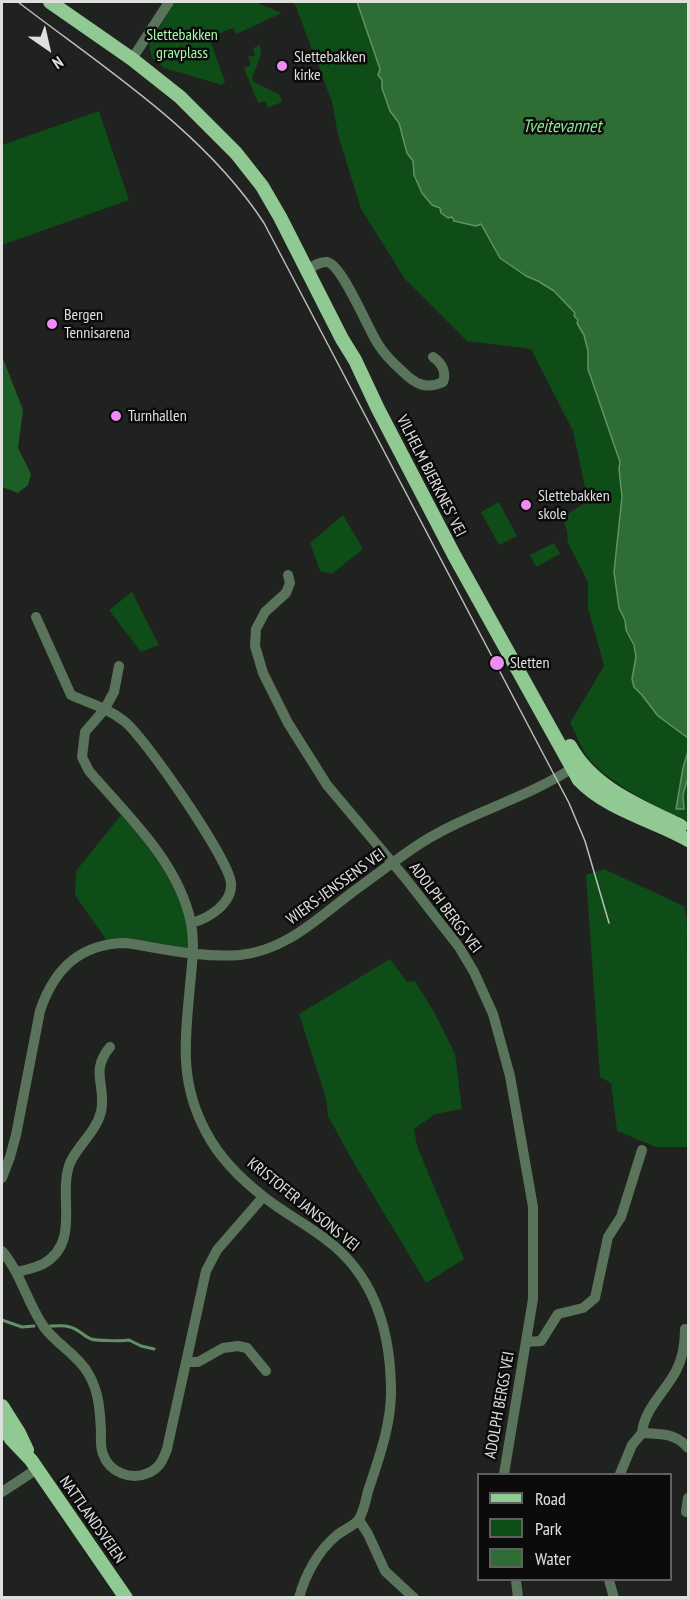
<!DOCTYPE html>
<style>
body{margin:0}
#map{position:relative;width:690px;height:1599px;overflow:hidden;background:#1f221f;font-family:"PT Sans Narrow",sans-serif}
canvas{display:block}
.frame{position:absolute;inset:0;border:3px solid #dee0de;pointer-events:none}
.legend{position:absolute;left:477px;top:1473px;width:195px;height:108px;box-sizing:border-box;background:#0a0b0a;border:2px solid #5f605f;margin:0;padding:8px 10px;list-style:none;font-size:18px;color:#dee0de}
.legend li{display:flex;align-items:center;gap:12px;height:30px}
.legend b{width:30px;border:2px solid #5f605f}
.north{position:absolute;left:18px;top:18px;width:60px;height:60px;-webkit-text-stroke:4px #0a0b0a;paint-order:stroke;rotate:146deg;font-size:16px;font-weight:700;line-height:24px;text-align:center;color:#dee0de}
.north::after{content:'';display:block;margin:auto;width:21px;height:27px;background:#dee0de;clip-path:polygon(50% 0,100% 100%,50% 72%,0 100%)}
</style>
<div id="map">
<canvas width="690" height="1599"></canvas>
<div class="frame"></div>
<ul class="legend">
<li><b style="height:8px;background:#91c993"></b>Road</li>
<li><b style="height:16px;background:#0e4c18"></b>Park</li>
<li><b style="height:16px;background:#2e6e34"></b>Water</li>
</ul>
<div class="north">N</div>
</div>
<script>
const context = document.querySelector('canvas').getContext('2d');
context.lineJoin = 'round';
function paint(path, color) { context.fillStyle = color; context.fill(path, 'evenodd'); }
function strokePath(path, color, width, dash) { context.strokeStyle = color; context.lineWidth = width; context.lineCap = dash ? 'butt' : 'round'; context.setLineDash(dash || []); context.stroke(path); }
function drawText(font, color, halo, rows, align = 'center') {
  context.font = font + ' "PT Sans Narrow",sans-serif'; context.lineWidth = 5; context.setLineDash([]); context.textBaseline = 'middle'; context.strokeStyle = halo; context.fillStyle = color; for (const [text, x, y, turn = 0] of rows) {
    context.save(); context.translate(x, y); context.rotate((+turn || 0) * Math.PI / 180); context.textAlign = isNaN(turn) ? turn : align; if (halo) context.strokeText(text, 0, 0); context.fillText(text, 0, 0); context.restore();
  }
}
paint(new Path2D(`
 M175,2H255L282,13L236,34L233,28L209,37L225,82L222,85L164,68L152,58L149,45Z
 M292,2H688V821C662,811 602,779 587,756C580,746 576,734 570,723L604,666L588,608V582L568,543L567,531L562,517L588,501L573,431L531,349L467,341L405,279L361,209L338,135L332,102L296,7Z
 M260,45L261,55L252,78L254,82L279,94L282,102L268,108L265,101L258,103L244,68L251,65L248,57L255,55L253,48Z
 M99,111L129,200L2,245V145Z
 M499,502L517,536L499,545L481,512Z
 M343,515L363,549L332,574L320,571L310,543Z
 M554,543L560,554L536,567L530,555Z
 M132,592L159,645L141,652L109,610Z
 M121,815C146,843 169,872 182,908C187,921 188,936 191,949L129,938L107,941L75,895L76,871Z
 M604,869L684,906C690,924 685,942 688,961V1147H656L617,1131L611,1083L600,1077L586,875Z
 M390,959L407,982L415,981L434,1012L455,1054L462,1109L435,1114L414,1129L417,1146L464,1259L426,1283L355,1165L328,1116L326,1098L299,1014Z`), '#0e4c18');
paint(new Path2D(`
 M2,356L23,410L18,448L31,474L28,485L18,493L2,487Z`), '#1c5e25');
const water = new Path2D(`
 M357,2H688V738L658,716L642,695L634,687L632,679L636,657L634,645L626,630L625,620L619,608L614,572L622,497L619,469L620,462L588,369V351L584,335L577,323L578,320L574,316L575,313L554,291L538,281L526,276L500,258L481,224L476,226L454,221L452,217L448,218L441,213L440,208L432,205L422,193L414,175L413,161L407,153L399,123L390,111L382,88V80L378,75L380,69Z
 M688,751V777L683,795L684,809H676L683,768Z`);
paint(water, '#2e6e34');
strokePath(water, '#639067', 1.5);
strokePath(new Path2D(`
 M2,1320L22,1327L34,1326
 M50,1326C56,1326 64,1325 70,1327C78,1329 84,1336 91,1339C97,1341 125,1341 129,1340L141,1346L154,1349`), '#639067', 3);
strokePath(new Path2D(`
 M132,59L169,2
 M306,271C312,267 320,261 327,262C342,264 368,329 378,344C384,354 393,363 402,371C415,384 426,390 443,382C447,372 441,362 433,357
 M288,575L290,583L286,593L265,612L256,629L255,646L263,673L288,723L327,785L406,879L459,947L474,972L493,1014L510,1076L533,1207V1299L504,1474
 M36,617L71,695C89,703 108,708 124,721C144,736 231,862 231,884C232,904 208,919 191,923
 M119,666L114,692L104,710L85,732L82,757L89,771C128,816 179,863 191,923C195,944 192,964 190,986C185,1040 179,1082 206,1132C219,1157 242,1180 264,1197C284,1213 308,1225 328,1241C374,1276 390,1331 391,1387C392,1423 379,1458 368,1491C366,1499 364,1511 359,1519C355,1526 342,1530 336,1536C318,1551 305,1575 299,1598
 M2,1178L10,1157L16,1135L40,1011C54,969 80,943 127,943C164,949 201,958 240,955C287,950 319,917 354,891C376,875 398,858 421,843C470,812 529,798 577,765
 M2,1251C21,1273 27,1303 44,1327C56,1344 77,1354 88,1373C99,1391 100,1411 101,1431C101,1438 100,1447 103,1454C109,1472 131,1481 148,1473C159,1469 163,1460 167,1449L206,1271L217,1250L263,1197
 M17,1272C25,1270 35,1268 43,1264C82,1242 57,1196 70,1163C78,1145 96,1132 101,1112C107,1086 89,1072 110,1047
 M526,1342L541,1341L558,1314L583,1308L595,1298L608,1237L621,1217L642,1150
 M187,1362H198L223,1348L238,1346L247,1348L266,1371
 M642,1433C644,1409 665,1392 676,1371C683,1358 685,1343 685,1329
 M620,1474L632,1445L642,1433C661,1434 676,1433 688,1448
 M2,1492L37,1469
 M686,1512L688,1498
 M359,1520L368,1534L385,1571L414,1598
 M516,1580L518,1598
 M609,1580L614,1598`), '#5a745b', 10);
strokePath(new Path2D(`
 M50,2L132,59L180,97L236,153L262,186L280,217L342,339L355,360L378,409L454,555L579,780C606,809 655,821 688,840
 M570,746C593,788 640,806 681,826
 M2,1406L19,1433L27,1450
 M2,1425L11,1439L31,1460L126,1598`), '#91c993', 14);
strokePath(new Path2D(`
 M18,2C104,68 204,131 264,223L569,803L585,841L609,923`), '#bcbebc', 1.5);
for (const [x, y, r, color] of [
 [282,66,6,"#f08bf5"],
 [52,324,6,"#f08bf5"],
 [116,416,6,"#f08bf5"],
 [526,505,6,"#f08bf5"],
 [497,663,8,"#f08bf5"]
]) { const dot = new Path2D(); dot.arc(x, y, r, 0, 2 * Math.PI); context.fillStyle = color; context.fill(dot); strokePath(dot, '#0a0b0a', 2); }
drawText('16px', '#a3fba8', '#0a0b0a', [
 ["Slettebakken",182,35],
 ["gravplass",182,53]
]);
drawText('16px', '#dee0de', '#0a0b0a', [
 ["Slettebakken",294,57],
 ["kirke",294,75],
 ["Bergen",64,315],
 ["Tennisarena",64,333],
 ["Turnhallen",128,416],
 ["Slettebakken",538,496],
 ["skole",538,514],
 ["Sletten",510,663]
], 'left');
drawText('16px', '#dee0de', '#0a0b0a', [
 ["VILHELM BJERKNES' VEI",431,476,63],
 ["WIERS-JENSSENS VEI",336,887,-36],
 ["ADOLPH BERGS VEI",445,908,53],
 ["KRISTOFER JANSONS VEI",303,1205,39],
 ["ADOLPH BERGS VEI",500,1405,-80],
 ["NATTLANDSVEIEN",92,1520,55]
]);
drawText('italic 18px', '#8ce391', '#0a0b0a', [
 ["Tveitevannet",562,127]
]);
</script>
